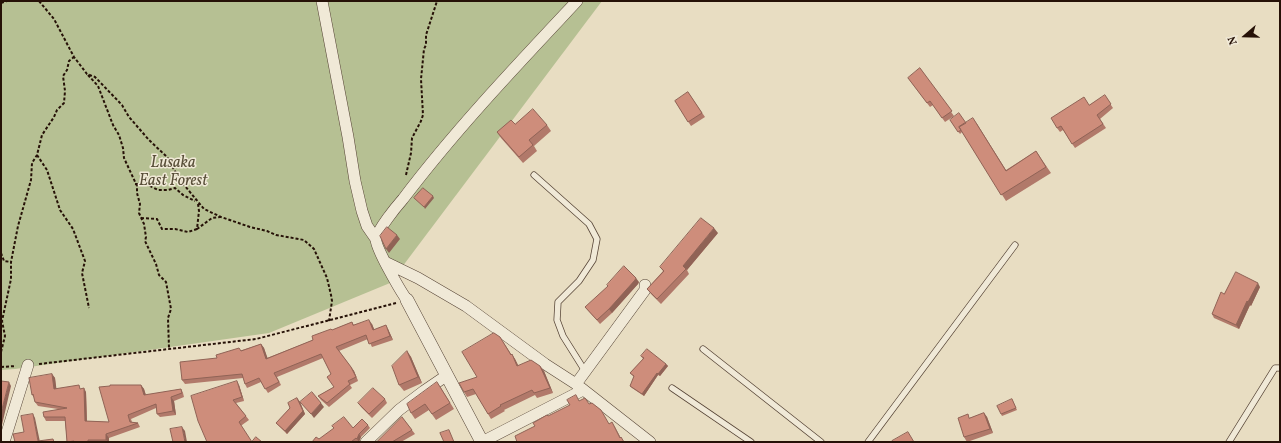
<!DOCTYPE html>
<style>
body{margin:0}
#map{position:relative;width:1281px;height:443px;overflow:hidden;background:#e8ddc2;font-family:Vollkorn,serif}
canvas{display:block}
.frame{position:absolute;inset:0;border:2px solid #261107;pointer-events:none}
.north{position:absolute;left:1225px;top:16px;width:40px;height:40px;-webkit-text-stroke:3px #f0e9d7;paint-order:stroke;rotate:250deg;font-size:11px;font-weight:700;line-height:16px;text-align:center;color:#261107}
.north::after{content:'';display:block;margin:auto;width:14px;height:18px;background:#261107;clip-path:polygon(50% 0,100% 100%,50% 72%,0 100%)}
</style>
<div id="map">
<canvas width="1281" height="443"></canvas>
<div class="frame"></div>
<div class="north">N</div>
</div>
<script>
const context = document.querySelector('canvas').getContext('2d');
context.lineJoin = 'round';
function paint(path, color) { context.fillStyle = color; context.fill(path, 'evenodd'); }
function strokePath(path, color, width, dash) { context.strokeStyle = color; context.lineWidth = width; context.lineCap = dash ? 'butt' : 'round'; context.setLineDash(dash || []); context.stroke(path); }
function drawText(font, color, halo, rows, align = 'center') {
  context.font = font + ' Vollkorn,serif'; context.lineWidth = 3; context.setLineDash([]); context.textBaseline = 'middle'; context.strokeStyle = halo; context.fillStyle = color; for (const [text, x, y, turn = 0] of rows) {
    context.save(); context.translate(x, y); context.rotate((+turn || 0) * Math.PI / 180); context.textAlign = isNaN(turn) ? turn : align; if (halo) context.strokeText(text, 0, 0); context.fillText(text, 0, 0); context.restore();
  }
}
paint(new Path2D(`
 M1,1H602L390,283L269,333L15,369L1,370Z`), '#b6c093');
const service = new Path2D(`
 M534,175L589,224L597,239L593,260L579,281L558,302L557,320L563,336L585,371
 M703,349L821,442
 M672,388L751,442
 M868,442L1015,245
 M1229,442L1275,368H1280`);
const minor = new Path2D(`
 M322,1L348,137L355,181L362,211L367,226L376,239
 M387,263L418,278L466,306L545,364L576,384L650,442
 M407,300C401,292 375,247 376,239C378,229 396,207 403,199C456,129 517,65 577,1
 M576,384L642,294L645,290V285
 M4,442L28,365
 M366,442L399,410L424,391L446,376
 M482,442L583,390`);
const tertiary = new Path2D(`
 M407,300L482,442`);
strokePath(service, '#564436', 7);
strokePath(minor, '#564436', 12);
strokePath(tertiary, '#564436', 14);
strokePath(new Path2D(`
 M39,1L54,19L74,57L87,74L95,77L122,105L129,117L149,140L167,157L180,180L204,209L221,217L250,227L267,231L276,235L304,240L314,249L327,278L331,295L332,301L329,321
 M1,3L7,1
 M88,75L98,86L113,125L119,135L123,148L124,158L137,186V193L140,204L139,213L144,224L146,237L145,241L156,264L159,275L166,282L171,309L168,318L169,348
 M37,155L47,170L60,210L73,229L85,261L82,273L89,308
 M406,175L411,153L412,138L421,121L423,115L421,79L424,49L426,45V35L437,1
 M135,184L148,185L158,190H168L175,188L183,195L195,201
 M198,204L199,211L197,229L212,218L220,217
 M141,218L157,219L162,229H175L188,232L197,229
 M1,253L4,261L11,262
 M1,352L5,336L2,321L11,279V262L18,226L31,180L32,163L37,155L42,135L54,117L57,110L64,103L65,91L63,76L67,70L69,61L74,57
 M39,364L256,339L396,303
 M1,367L16,366`), '#261107', 2, [3, 2]);
strokePath(service, '#f0e9d7', 5.5);
strokePath(minor, '#f0e9d7', 11);
strokePath(tertiary, '#f0e9d7', 13);
paint(new Path2D(`
 M920,68L954,116L945,122L933,105L930,107L908,78Z
 M688,92L705,117L691,126L675,101Z
 M1107,99L1113,108L1100,119L1106,128L1075,148L1063,130L1060,132L1057,128L1089,105Z
 M950,120L977,124L1006,170L1036,151L1051,173L1006,201L962,132L960,134Z
 M515,124L547,125L551,131L534,146L537,151L523,163L501,138L497,132Z
 M718,233L687,270L689,274L661,304L651,294L647,289L663,271L660,267Z
 M639,282L638,284L612,313L600,324L585,307Z
 M1260,287L1251,306L1250,305L1239,329L1214,318L1212,314L1224,294Z
 M352,322L354,325L372,324L374,329H388L393,340L372,347L368,339L339,351L354,371L358,381L350,385L352,388L329,407L321,400L318,396L334,387L331,374L323,358L277,377L281,385L268,393L261,382L247,388L245,384L243,378L185,384L182,380L217,358L261,344L264,348L267,358L313,340L332,330Z
 M500,337L511,354L515,359L518,365L540,366L544,371L553,393L537,398L535,395L504,410L505,411L491,419L476,394L467,397L464,392L477,377Z
 M407,351L411,357L422,383L404,391L399,385Z
 M641,356L666,364L668,366L660,376L658,375L644,396L632,388L630,386L634,377L630,373L643,359Z
 M52,374L55,378L56,389H81L86,392L87,421L109,422L141,385L144,389L146,395L181,389L183,393L184,397L174,401L176,415L160,417L157,414L156,408L131,419L132,422L138,423L140,427L109,438V442H67L65,421H46L44,417L58,409L38,406L35,402L34,397L32,395Z
 M239,385L244,401L236,403L249,420L242,425L207,442Z
 M441,388L454,409L436,420L429,410L415,419L411,413Z
 M297,398L300,402L305,414L287,434L276,423L290,408Z
 M385,399L387,403L372,418L361,407L358,403Z
 M1012,399L1017,410L1002,416L1001,414Z
 M984,413L987,417L993,433L967,442L964,437L970,418Z
 M402,417L415,434L401,442H377Z
 M368,425L370,428L361,437L359,442L358,441L357,442H312L353,428Z`), '#b1796a');
paint(new Path2D(`
 M973,118L977,124L1010,177L1006,171Z
 M433,196L434,198L425,209L424,207Z
 M714,228L718,233L687,270L683,266Z
 M397,235L400,239L389,253L386,249Z
 M636,278L639,282L638,284L612,313L609,309Z
 M1258,283L1260,287L1251,306L1248,302Z
 M1247,301L1250,305L1239,329L1236,325Z
 M369,320L372,324L376,334L373,330Z
 M386,325L388,329L393,340L390,336Z
 M500,337L514,359L512,354L515,359L521,371Z
 M261,344L264,348L269,362L266,359Z
 M407,351L411,357L422,383L418,377Z
 M666,364L668,366L660,376L658,374Z
 M540,366L544,371L553,393L550,388Z
 M351,367L354,371L358,381Z
 M657,373L658,375L644,396L642,394Z
 M52,374L55,378L57,393L54,389Z
 M237,381L239,385L244,401L242,397Z
 M9,382L11,386L2,425L1,424V413Z
 M141,385L144,389L147,399L144,395Z
 M84,388L86,392L87,425L85,421Z
 M171,397L174,401L176,415L173,411Z
 M297,398L300,402L305,414L287,434L285,431Z
 M321,403L324,407L314,418L311,414Z
 M984,413L987,417L993,433L990,429Z
 M33,414L35,418L40,442L38,441Z
 M612,422L615,427L623,442L620,438Z
 M182,427L185,431L187,442H185Z
 M106,434L109,438V442H108L106,440Z
 M359,434L361,437L359,442L357,439Z`), '#906356');
const building = new Path2D(`
 M920,68L952,111L942,118L930,101L927,103L908,78Z
 M688,92L702,113L688,122L675,101Z
 M1105,95L1111,104L1097,115L1103,124L1072,144L1061,126L1057,128L1051,118L1084,97L1089,105Z
 M533,109L547,125L529,140L533,145L519,157L497,132L511,120L515,124Z
 M959,113L966,123L959,127L961,130L958,132L950,120Z
 M973,118L1006,171L1036,151L1046,167L1001,195L959,127Z
 M423,188L433,196L424,207L414,198Z
 M701,218L714,228L683,266L686,269L657,299L647,289L664,271L660,267Z
 M387,227L397,235L386,249L380,236Z
 M624,266L636,278L635,280L609,309L597,320L585,307L608,286L607,285Z
 M1236,272L1258,283L1248,302L1247,301L1236,325L1212,314L1221,292L1224,294Z
 M369,320L373,330L386,325L390,336L369,344L366,335L336,347L351,367L356,377L348,381L350,384L327,403L318,396L334,387L327,377L331,374L321,354L274,373L279,382L265,389L259,378L245,384L242,374L182,380L180,362L217,358L216,355L239,348L241,351L261,344L266,359L313,340L312,336L331,329L332,330L352,322L353,325Z
 M494,333L500,337L511,355L512,354L517,366L531,360L540,366L550,388L534,393L532,390L500,405L501,406L488,414L473,389L464,392L459,383L477,377L462,352Z
 M647,349L666,364L658,374L657,373L642,394L630,386L634,376L630,373L644,358L641,356Z
 M407,351L418,377L399,385L392,366Z
 M52,374L54,389L79,385L80,389L84,388L85,421L109,422L99,387L110,386V385H141L144,395L181,389L182,393L171,397L173,411L157,414L156,404L128,415L130,422L138,423L106,434V440H88V442H74V441L67,442L65,417H44L43,412L67,408L35,402L33,394L32,395L29,378Z
 M1,381L9,382L1,413Z
 M237,381L242,397L233,400L246,416L239,422L252,442H207L198,421L191,396Z
 M437,382L450,403L432,414L425,404L411,413L407,404Z
 M373,388L385,399L369,414L358,403Z
 M312,392L321,403L311,414L300,402Z
 M576,395L579,401L585,398L589,404L592,403L601,410L609,424L612,422L620,438L621,437L624,442H517L515,436L535,426L533,423L547,415L548,416L570,405L567,400Z
 M297,398L303,411L285,431L276,423L290,408L288,403Z
 M1012,399L1016,408L1001,414L997,406Z
 M984,413L990,429L964,437L958,418L968,414L969,418Z
 M33,414L38,441L53,439L54,442H15L13,434L24,432L21,416Z
 M344,417L353,428L362,419L368,425L359,434L357,439L356,438L351,442H312L316,437L319,439L334,428L332,426Z
 M402,417L412,430L392,442H377Z
 M182,427L185,442H173L170,429Z
 M449,430L454,442H444L440,433Z
 M908,432L914,442H892V441Z
 M256,437L262,442H252Z`);
paint(building, '#ce8d7b');
strokePath(building, '#906356', 1);
drawText('italic 16px', '#584e38', '#f0e9d7', [
 ["Lusaka",173,164],
 ["East Forest",173,182]
]);
</script>
